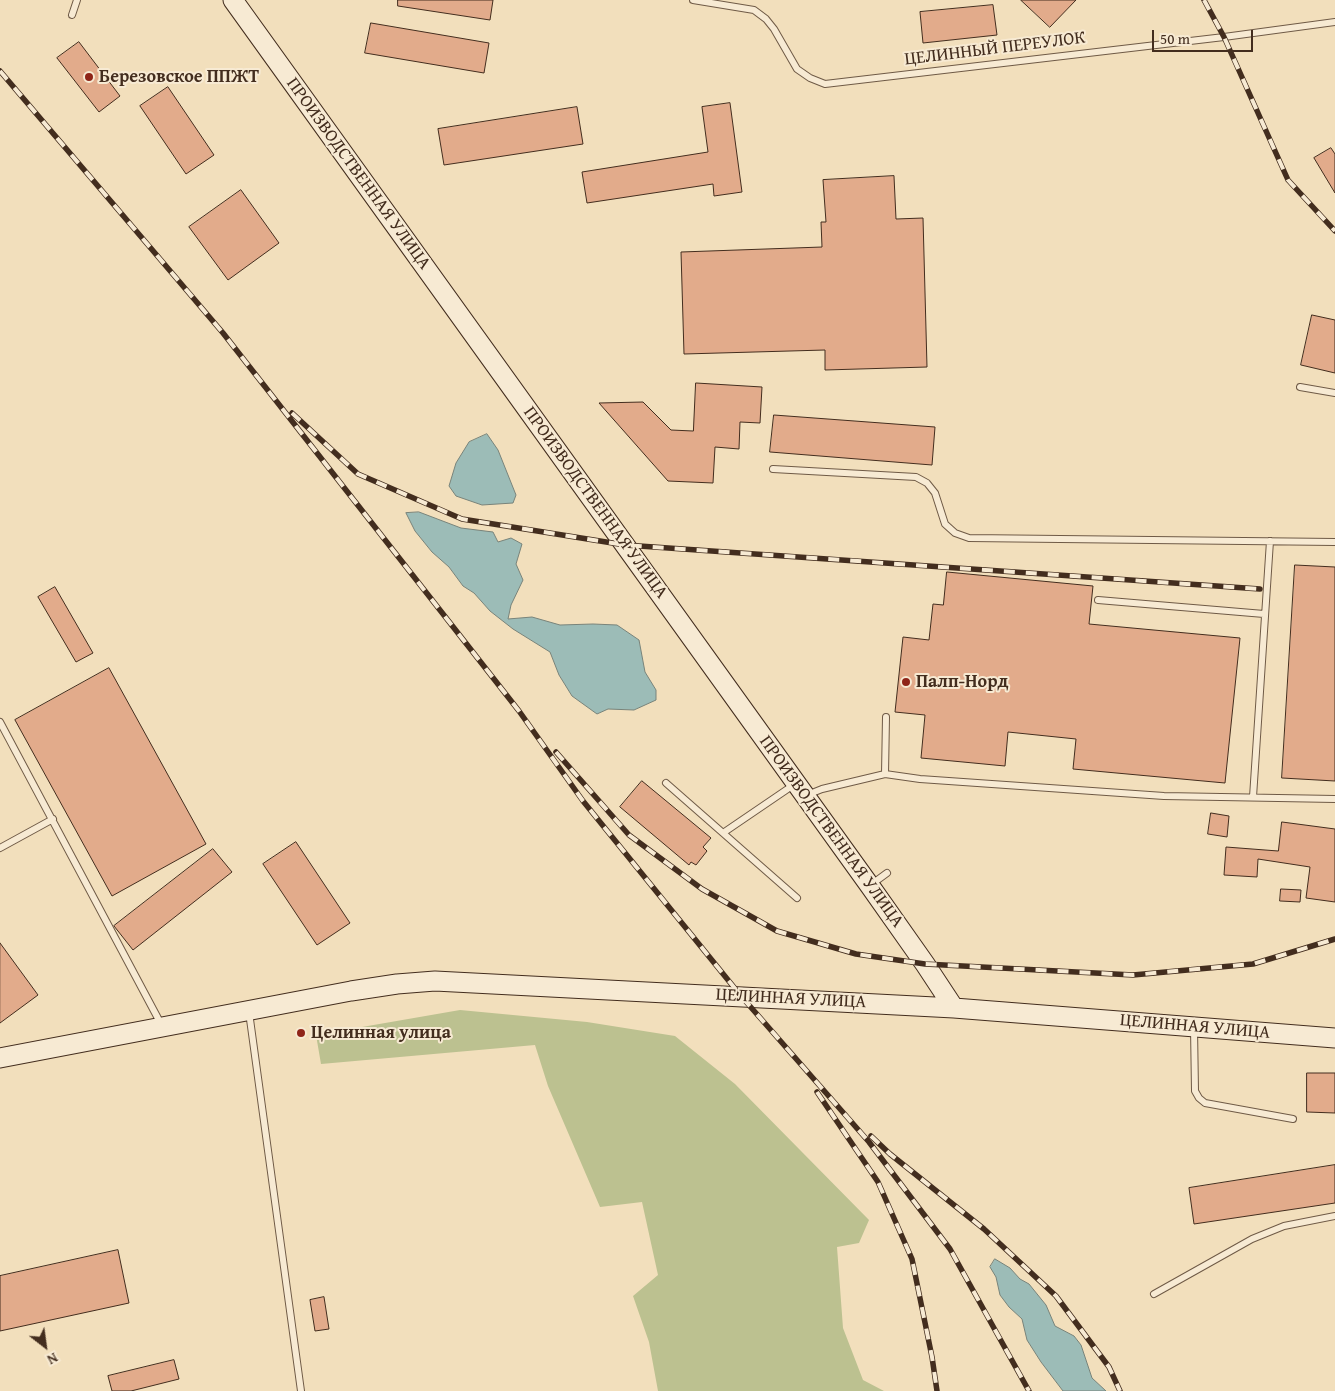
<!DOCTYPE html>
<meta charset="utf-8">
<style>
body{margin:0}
#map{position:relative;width:1335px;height:1391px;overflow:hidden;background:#f2dfbc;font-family:"Gentium Book Plus",serif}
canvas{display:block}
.north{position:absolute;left:20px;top:1321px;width:50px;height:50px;-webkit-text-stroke:4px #f7ead3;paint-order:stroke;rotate:150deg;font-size:14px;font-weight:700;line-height:20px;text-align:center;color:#432d1e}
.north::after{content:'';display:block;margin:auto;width:18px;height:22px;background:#432d1e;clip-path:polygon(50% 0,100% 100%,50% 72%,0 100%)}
.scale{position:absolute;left:1152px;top:30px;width:101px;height:22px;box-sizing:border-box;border:2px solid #432d1e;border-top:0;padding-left:6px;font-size:15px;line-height:18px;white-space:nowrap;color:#432d1e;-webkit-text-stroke:4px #f7ead3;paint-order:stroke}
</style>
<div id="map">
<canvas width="1335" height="1391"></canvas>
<div class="north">N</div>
<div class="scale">50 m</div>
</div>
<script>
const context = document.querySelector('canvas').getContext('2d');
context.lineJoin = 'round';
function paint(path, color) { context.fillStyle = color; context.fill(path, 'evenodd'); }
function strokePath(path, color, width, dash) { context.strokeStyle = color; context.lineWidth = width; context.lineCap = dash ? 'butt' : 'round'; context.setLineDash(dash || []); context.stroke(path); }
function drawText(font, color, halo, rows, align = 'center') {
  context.font = font + ' "Gentium Book Plus",serif'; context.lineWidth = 4; context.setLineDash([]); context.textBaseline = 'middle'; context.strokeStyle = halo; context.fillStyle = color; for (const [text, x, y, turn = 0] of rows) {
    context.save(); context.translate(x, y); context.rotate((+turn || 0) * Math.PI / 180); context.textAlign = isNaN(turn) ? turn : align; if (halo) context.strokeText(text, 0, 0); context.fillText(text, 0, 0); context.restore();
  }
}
paint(new Path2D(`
 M460,1010L587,1022L675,1036L735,1084L869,1220L859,1243L837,1247L843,1328L863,1380L884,1391H658L649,1342L633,1296L658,1275L642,1202L600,1207L548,1086L535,1045L321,1064L316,1035Z`), '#bcc190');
const water = new Path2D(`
 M487,434L498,450L516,495L513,503L482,505L456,496L449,486L456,463L469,442Z
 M419,512L461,528L493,532L498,542L511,538L522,544L516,564L523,580L511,605L508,619L532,617L560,625L593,624L617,625L639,640L645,672L656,690V700L634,710L608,709L597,714L572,696L559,675L550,652L513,629L490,611L474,593L463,586L449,567L432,552L415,531L406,513Z
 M995,1259L1010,1268L1020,1279L1029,1284L1046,1305L1055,1326L1074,1336L1081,1345L1092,1378L1106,1391H1063L1041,1362L1027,1340L1022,1319L1009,1307L1000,1295L996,1277L990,1267Z`);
paint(water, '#9cbcb7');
strokePath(water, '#78837a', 1);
const building = new Path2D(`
 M398,0H493L490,20L398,6Z
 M1021,0H1076L1050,27Z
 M993,5L997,35L923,43L920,12Z
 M371,23L489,43L484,73L365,53Z
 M79,42L120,96L99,112L57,58Z
 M168,87L214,155L186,174L140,106Z
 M730,103L742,192L714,196L713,184L587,203L582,172L708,152L702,107Z
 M577,107L583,144L444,165L438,129Z
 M1331,148L1335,154V193L1314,158Z
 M894,176L896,219L923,218L927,367L825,370V350L684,354L681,252L822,247L821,222H826L823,180Z
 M241,190L279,243L228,280L189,227Z
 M1312,315L1335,320V373L1301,365Z
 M696,383L762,387L760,423L740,422L739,449L715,447L713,483L668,481L599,403L643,402L671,430L693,431Z
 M774,415L935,427L932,465L770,452Z
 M1295,565L1335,567V781L1282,778Z
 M947,572L1093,586L1089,624L1240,638L1225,783L1073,769L1076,739L1008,732L1005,766L921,758L925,715L895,712L903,637L929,640L933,604L943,605Z
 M55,587L93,653L76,662L38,597Z
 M109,668L206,844L112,896L15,720Z
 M642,781L711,838L703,847L707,851L696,865L691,862L689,865L620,807Z
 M1211,813L1229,816L1227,837L1208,834Z
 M1282,822L1335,829V902L1306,898L1310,867L1258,859L1257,877L1224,875L1226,847L1278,851Z
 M296,842L350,923L317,945L263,864Z
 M213,849L232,872L133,950L114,926Z
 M1281,889L1301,890L1300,902L1280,901Z
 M0,943L38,995L0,1023Z
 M1307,1073H1335V1113L1307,1112Z
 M1335,1165V1203L1194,1224L1189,1188Z
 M118,1250L129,1303L0,1331V1276Z
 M324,1297L329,1329L315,1331L310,1300Z
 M174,1360L179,1379L131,1391H112L108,1376Z`);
paint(building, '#e2ab8b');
strokePath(building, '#432d1e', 1);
const lane = new Path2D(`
 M693,0L754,10L766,19L774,29L797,69L810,78L825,84L1224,37L1335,22
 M72,15L77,0
 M1300,387L1335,393
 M773,469L916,477L927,483L935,493L945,524L955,533L969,538L1335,542
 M1098,600L1264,614
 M0,722L161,1024
 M885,774L886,717
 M666,783L797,898
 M807,795L822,789L885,774L920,779L1164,796L1335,799
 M1253,797L1270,541
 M723,833L795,784
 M0,848L53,819
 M872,884L887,873
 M249,1012L301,1391
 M1194,1028L1195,1091L1199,1098L1205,1103L1293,1119
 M1154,1294L1252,1239L1284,1226L1335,1216`);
const secondary = new Path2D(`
 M233,0L870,886L925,964L954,1008
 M0,1058L351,991L397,984L435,981L954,1008L1335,1038`);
strokePath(lane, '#6f5a46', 8);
strokePath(secondary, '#432d1e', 21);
strokePath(lane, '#f7ead3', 6);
strokePath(secondary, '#f7ead3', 19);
const rail = new Path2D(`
 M1204,0L1224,37L1288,180L1335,231
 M0,71L223,333L519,711L583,801L741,996L869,1142L950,1249L1029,1391
 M292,413L358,474L462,519L625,545L1260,589
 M556,752L629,835L702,889L777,931L856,954L925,964L1133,975L1253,964L1335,939
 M817,1092L878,1182L912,1259L932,1357L937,1391
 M871,1136L890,1154L984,1229L1056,1296L1109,1367L1120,1391`);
strokePath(rail, '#432d1e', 5.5);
strokePath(rail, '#f7ead3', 4, [11]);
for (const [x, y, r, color] of [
 [89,77,5,"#8f2418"],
 [906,682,5,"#8f2418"],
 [301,1033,5,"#8f2418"]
]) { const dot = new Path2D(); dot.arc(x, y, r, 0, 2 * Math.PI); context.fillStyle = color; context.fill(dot); strokePath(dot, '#f7ead3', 2); }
drawText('18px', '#432d1e', '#f7ead3', [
 ["ЦЕЛИННЫЙ ПЕРЕУЛОК",995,49,-7],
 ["ПРОИЗВОДСТВЕННАЯ УЛИЦА",358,174,54],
 ["ПРОИЗВОДСТВЕННАЯ УЛИЦА",595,503,54],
 ["ПРОИЗВОДСТВЕННАЯ УЛИЦА",831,832,54],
 ["ЦЕЛИННАЯ УЛИЦА",791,999,3],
 ["ЦЕЛИННАЯ УЛИЦА",1195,1027,5]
]);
drawText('bold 18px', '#432d1e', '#f7ead3', [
 ["Березовское ППЖТ",99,77],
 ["Палп-Норд",916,682],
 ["Целинная улица",311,1033]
], 'left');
</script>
